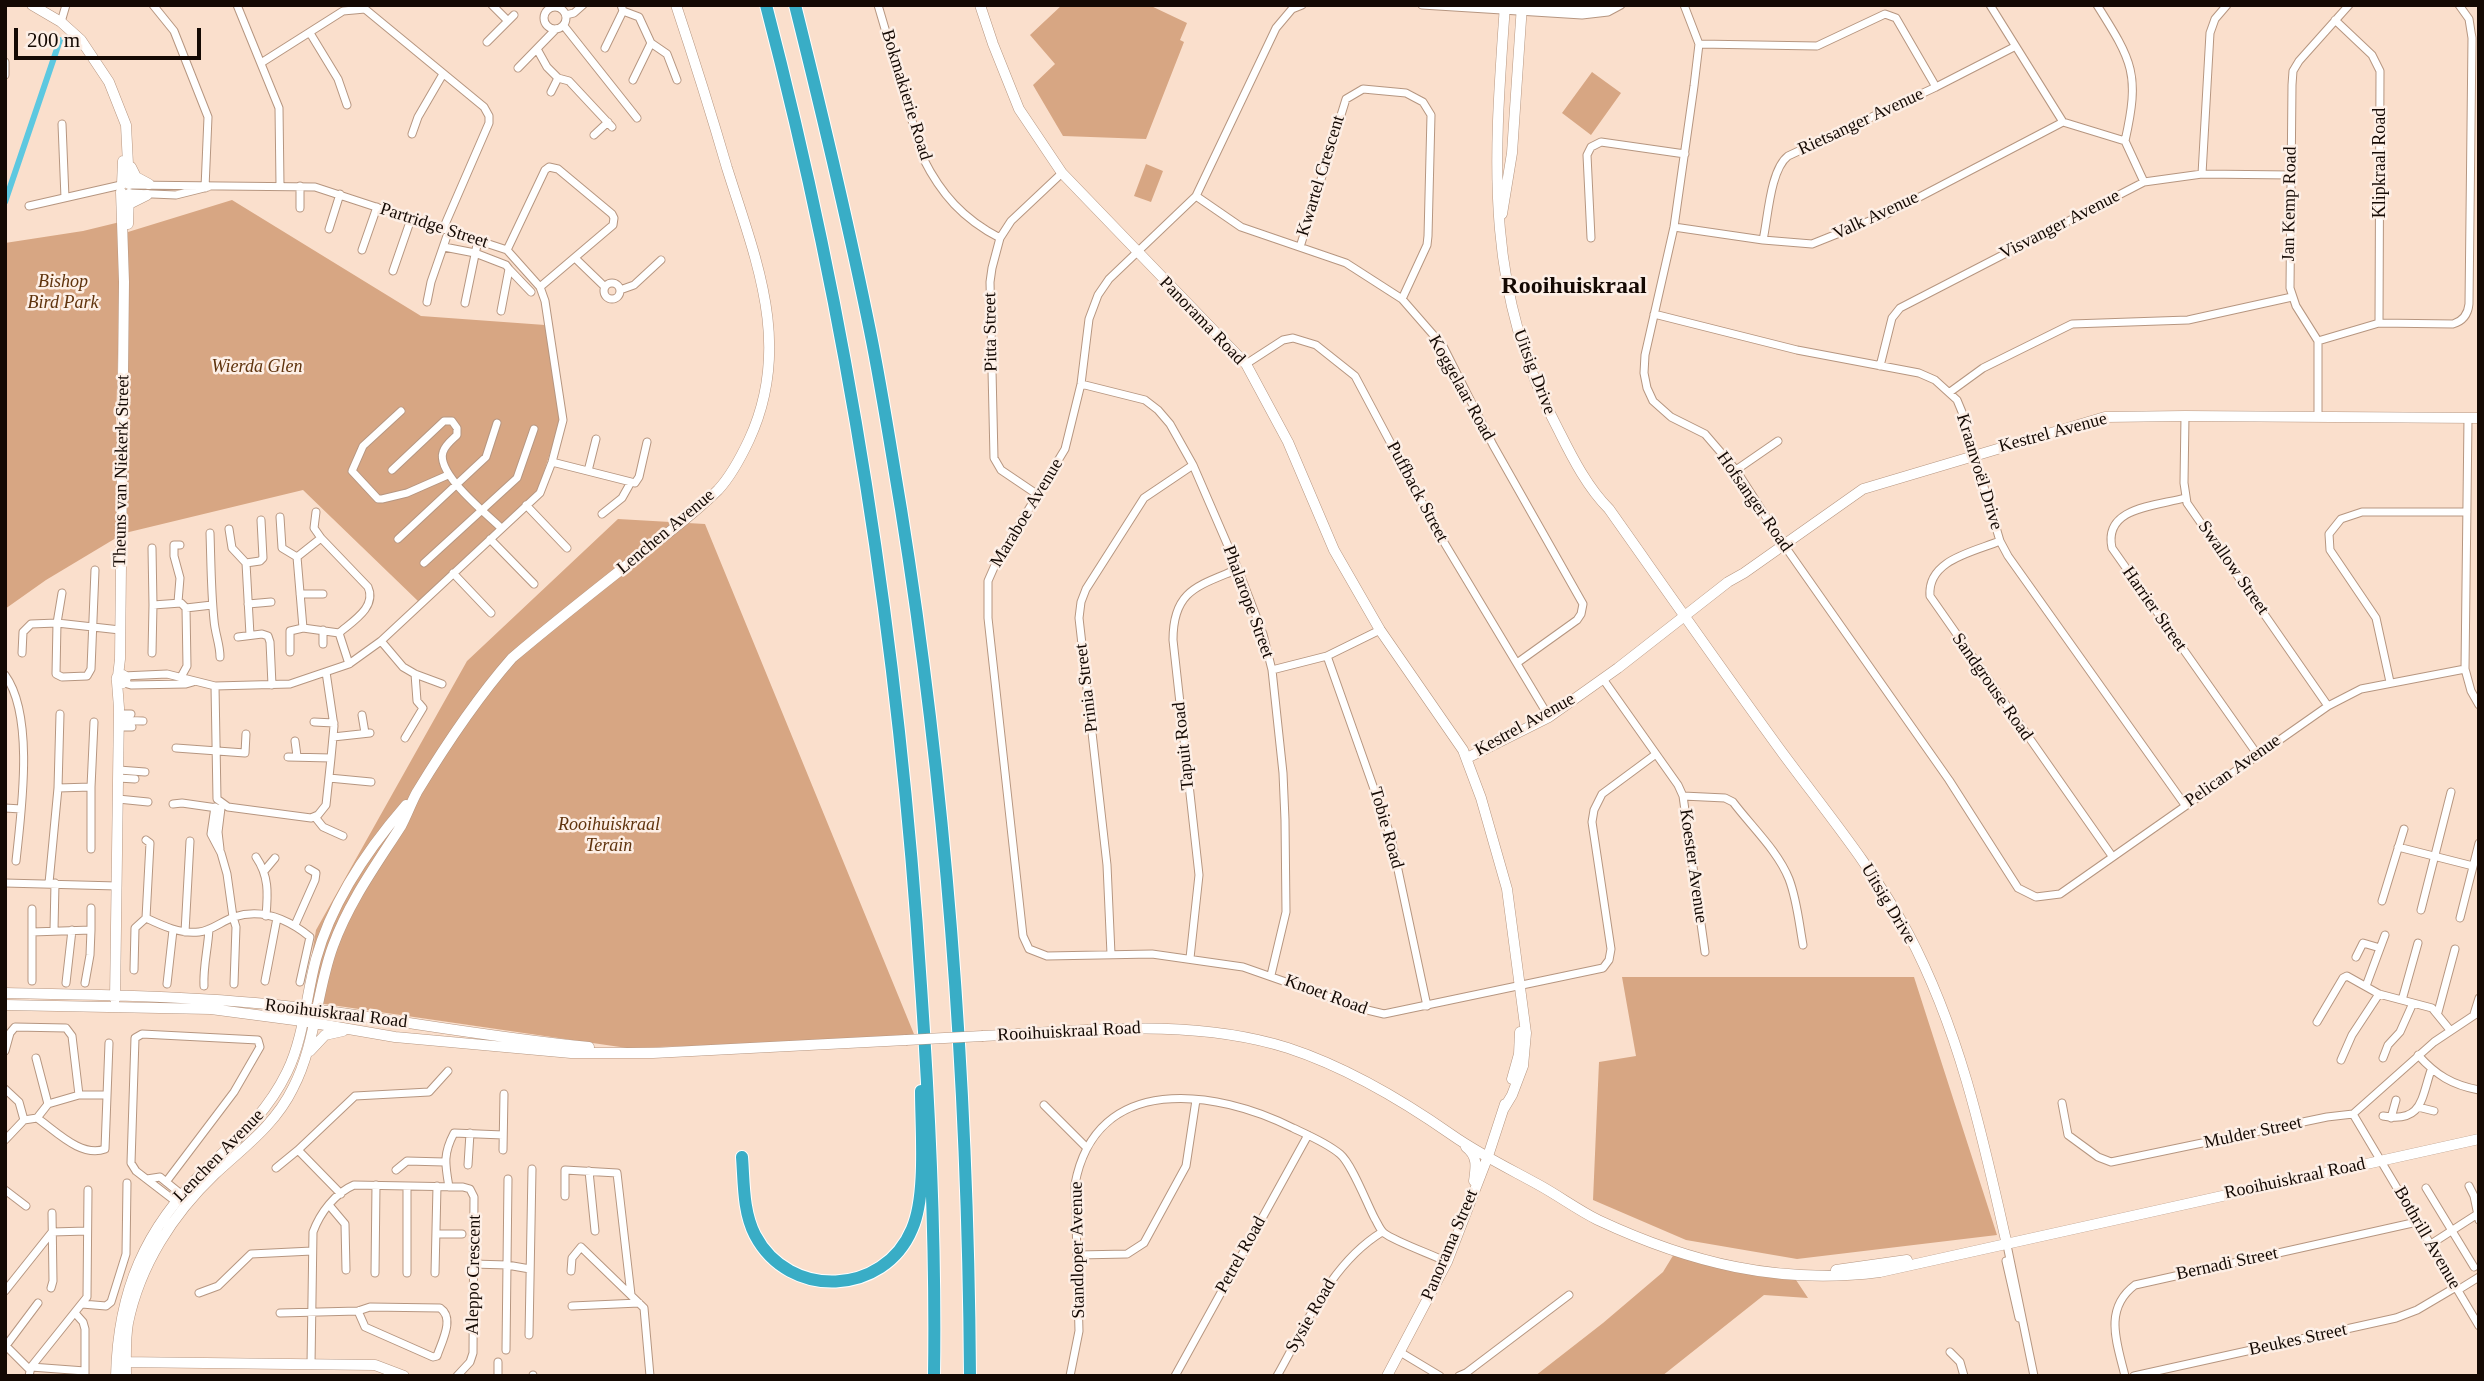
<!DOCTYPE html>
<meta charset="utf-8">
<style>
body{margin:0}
#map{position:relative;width:2484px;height:1381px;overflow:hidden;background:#fadfcc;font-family:Georgia,serif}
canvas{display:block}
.frame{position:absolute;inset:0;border:7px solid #140903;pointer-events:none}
.scale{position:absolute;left:14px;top:28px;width:187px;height:32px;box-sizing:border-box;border:4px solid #140903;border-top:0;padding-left:9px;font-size:21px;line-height:24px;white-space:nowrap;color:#140903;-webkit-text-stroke:5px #fdefe6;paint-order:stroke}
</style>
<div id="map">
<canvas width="2484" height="1381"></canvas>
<div class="frame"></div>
<div class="scale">200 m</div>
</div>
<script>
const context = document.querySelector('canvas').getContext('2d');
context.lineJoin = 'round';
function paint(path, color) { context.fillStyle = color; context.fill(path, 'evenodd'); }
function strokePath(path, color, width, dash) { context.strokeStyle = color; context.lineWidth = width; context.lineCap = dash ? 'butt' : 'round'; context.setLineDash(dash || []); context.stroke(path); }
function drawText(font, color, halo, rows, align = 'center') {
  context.font = font + ' Georgia,serif'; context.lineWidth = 5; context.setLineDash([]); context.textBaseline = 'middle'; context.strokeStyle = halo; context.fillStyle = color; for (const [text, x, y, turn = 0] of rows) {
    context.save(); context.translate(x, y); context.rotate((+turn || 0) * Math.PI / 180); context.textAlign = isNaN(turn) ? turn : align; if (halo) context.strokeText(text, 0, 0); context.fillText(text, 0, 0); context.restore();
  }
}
paint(new Path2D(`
 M1062,5H1149L1187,23L1180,40L1184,42L1146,139L1063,136L1033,85L1055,64L1030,35Z
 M1592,72L1621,93L1591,135L1562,113Z
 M1146,164L1163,171L1151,202L1134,196Z
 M232,200L421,316L545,325L561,419L538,490L419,602L303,490L125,533L128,232Z
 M120,222L121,256L116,419L121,535L46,580L5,609V243L83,231Z
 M618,519L705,524L916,1039L627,1048L304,1001L316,930L467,661Z
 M1622,977H1914L1997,1235L1797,1259L1686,1240L1593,1200L1599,1062L1636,1056Z
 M1674,1254L1796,1280L1808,1298L1764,1295L1662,1376H1535L1603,1323L1663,1272Z`), '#d7a683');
strokePath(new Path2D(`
 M5,202L60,40`), '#5dc8e0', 6);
const street = new Path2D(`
 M153,5L174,31L208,117L205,188
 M237,5L279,108L280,185
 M492,5L508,21
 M621,5L623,11L639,17L651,43L667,54L677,80
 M878,5L923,158C941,194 963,219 1000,238
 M1302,5L1292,9L1276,28L1196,196L1109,279L1098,295L1089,319L1081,384L1065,449L995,565L988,581V618L1023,936L1029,949L1047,956L1152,954L1243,967L1363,1009L1384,1014L1603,968L1609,960L1611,949L1592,822L1594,810L1602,794L1656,754
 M1422,5L1582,15L1608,12L1621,5
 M1502,5L1583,8L1616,6
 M1684,5L1699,44L1694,86L1674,227L1645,355L1644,373L1647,388L1653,401L1671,417L1705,434L1736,470L1784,545L1949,780L2018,888L2036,897L2060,894L2328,706L2361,689L2465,669
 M1990,5L2063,122L2125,141L2144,182
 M2097,5C2133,62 2140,74 2125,141
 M544 18a11 11 0 1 1 22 0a11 11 0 1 1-22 0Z
 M566,15L574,13L583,5
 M2335,20L2372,55L2380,71L2379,323
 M61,22L66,5
 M564,26L637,118
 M310,33L338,79L347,105
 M487,42L514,15
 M1699,44L1817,46L1885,14L1896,18L1936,87
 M605,48L623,11
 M537,49L547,67L558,78L569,81L612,127
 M5,62V75
 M261,63L343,11L365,9L484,107L489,116V123L443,229
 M518,68L556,29
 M633,80L651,43
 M551,92L558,78
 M62,124L65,198
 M412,134L418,117L443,74
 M594,135L608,122
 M2202,174L2210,33L2215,19L2227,5
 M129,193L176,195L208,187
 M1196,196L1241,227L1346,263L1402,299L1443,346L1493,445L1583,604L1581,614L1577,620L1517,663
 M29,206L121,185
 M300,208V186
 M1674,227L1763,240L1812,244L1887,214L2063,122
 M329,229L340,194
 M1591,238L1587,155L1591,147L1601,142L1685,154
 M1763,240C1768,218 1770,170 1788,156L1936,87L2014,47
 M444,247L475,253L506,265L509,269L501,311
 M1300,247L1346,99L1363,89L1406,93L1423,102L1431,115L1428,236L1427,245L1402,299
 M362,250L377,207
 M507,250L545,170L549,167L558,169L612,214L614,218L613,225L540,287
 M576,259L605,287
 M509,269L531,292
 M393,271L411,219
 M604 291a8 8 0 1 1 16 0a8 8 0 1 1-16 0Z
 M620,290L634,285L661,260
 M427,302L431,282L449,230
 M465,303L478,240
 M1654,314L1797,350L1919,373L1935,380L1957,400L1962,412L2000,541L2008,556L2185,805
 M2318,341L2379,323L2453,324C2463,321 2468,314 2469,304L2472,38L2469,19L2459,5
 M1246,364L1283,340L1293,338L1316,345L1355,376L1439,534L1549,717
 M1880,366L1892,318L1900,308L2144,182L2202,174L2291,175
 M1081,384L1145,400L1158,410L1170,424L1193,465L1238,569L1263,634L1272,670L1283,773L1285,820L1286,912L1271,975
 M1950,392L1983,368L2072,324L2188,320L2292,297
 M401,411L363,446L352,471L378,499H382L407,493L448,475
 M2185,416L2184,483L2187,503L2328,706
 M2318,416V341L2296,306L2290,288L2292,85L2293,71L2299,61L2349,5
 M2468,418L2465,669L2471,691L2479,705
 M552,462L635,483L639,477L647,442
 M392,470L444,421H452L457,428V435C453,439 445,445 443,452C436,474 486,513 501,528
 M1736,470L1778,441
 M588,471L596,439
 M1038,495L1001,470L994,458L990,282L992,268L1000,238L1011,221L1062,173
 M2185,498C2156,506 2103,507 2112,548L2257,754
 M526,505L567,548
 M316,512L314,528L321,538
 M602,514L622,498L631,482
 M280,517L282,548L297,557
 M229,529L232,548L246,563L250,635
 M210,533C211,562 211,591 214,620C215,634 220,644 220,657
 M321,538L368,587C377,607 353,621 339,633L303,628L297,557Z
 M398,539L486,457L497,423
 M490,539L534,584
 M2000,541C1973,552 1927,560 1930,596L2112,856
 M152,548L153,605
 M246,563L260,561L263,558L261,520
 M424,563L517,478L534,429
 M453,573L491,613
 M62,593L57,623L56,674L62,677L87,676L91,669L95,570
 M300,594H323
 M178,602L180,578L174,556V545H180
 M248,604L271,602
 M186,608L212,605
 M323,630V644
 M339,633L349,664
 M238,637L262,634L268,636L270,642L272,685
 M381,641L403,667L415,674L442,684
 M290,652V631L303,628
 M22,653L23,632L31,624L57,623L120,630
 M152,653L153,605L181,603L186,608L187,666L181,677
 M1327,656L1391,837L1427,1006
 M1272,670L1327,656L1380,630
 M5,675C35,716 21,813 16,861
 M123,676L167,674L215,686L290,684L349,664L381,641L540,493L552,462L563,420L545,301L540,287L507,250L315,187L130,185
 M1603,679L1678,785L1683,796L1705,952
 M2390,682L2376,618L2330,550L2329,534L2341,519L2362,512H2467
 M124,683L131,685L186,684L193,682
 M215,686L217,799L228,807L311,818L318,815L326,805L331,758L334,726L326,672
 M119,714H131
 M362,715L365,733
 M119,720L143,721
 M314,722L334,723
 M119,727H132
 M333,737L370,733
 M405,738L423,708L417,701L415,674
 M295,741L297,756
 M176,748L245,753L246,734
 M288,757L331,758
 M119,770L145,772
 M118,778L135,779
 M329,778L371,782
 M58,788L91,787
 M1683,796L1725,798L1733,802C1751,826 1778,851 1789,879C1797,900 1799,923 1803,945
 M118,799L148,802
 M173,804L182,803L217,808
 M215,807L211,834L221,853L227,874L233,917L236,927L234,984
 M5,808L21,809
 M315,817L323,827L343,836
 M146,840L150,843L146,918C163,926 180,934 199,932C211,931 222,921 234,917C262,908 289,920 310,937L300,982
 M2398,847L2473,866
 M91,849V787L94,722
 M220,849L218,832L221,808
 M256,857C269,876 268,893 266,916
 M265,870L275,858
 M5,883L117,886
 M49,883L58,788L60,714
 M2382,901L2404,829
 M2421,910L2451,792
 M2460,918L2479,843
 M295,925L315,880L316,873L309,869
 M54,930L55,883
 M91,930V908
 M32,932L91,930L90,955L85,983
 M185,932L190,841
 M1111,954L1107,865L1079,618L1081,602L1086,589L1144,498L1193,465
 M2356,957L2363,943L2380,948
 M1190,958L1199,875L1173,640C1173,590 1198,586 1238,569
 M134,970L135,928L146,918
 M32,981V909
 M265,981L277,918
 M66,983L72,930
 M167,984L173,930
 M204,986C203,966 208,949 209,929
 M2366,986L2385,935
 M2402,1000L2418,943
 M2438,1012L2455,949
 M2474,1014L2479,998
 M2317,1022L2343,978L2347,976L2379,994L2432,1008L2450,1030
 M5,1051L10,1033L15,1027L66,1028L72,1036L79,1095H107
 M2418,1055C2436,1075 2452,1085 2479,1090
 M2383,1058L2388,1045L2400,1032L2413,1003
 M2341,1060L2352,1035L2379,994
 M5,1089L19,1102L24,1120
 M2062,1103L2068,1135L2098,1157L2111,1162L2327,1117L2353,1114L2434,1042L2479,1012
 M48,1104L79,1095
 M1044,1105L1087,1148
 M2418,1107L2434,1111
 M2353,1114L2479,1326
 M2383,1116C2422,1123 2421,1100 2431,1070
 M37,1118C56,1131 81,1158 105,1149L109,1043
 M2391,1118L2396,1100
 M5,1140L24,1120L37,1118L48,1104L36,1058
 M503,1150L504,1094
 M468,1165L470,1133
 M276,1168L298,1150
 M396,1170L407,1161L444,1162
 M589,1171L595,1231
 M147,1179L160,1177L181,1194V1198
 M166,1182L234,1092L260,1047L258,1040L142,1034L135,1038L131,1163L136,1171L175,1201H178
 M2469,1186L2474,1196L2479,1220
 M449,1187C445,1164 443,1154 454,1133L503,1135
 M2426,1188L2474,1267
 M5,1190L26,1206
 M341,1194L298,1150L355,1096L429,1092L448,1071
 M565,1196V1170L617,1173L631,1295
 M329,1205L345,1224L346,1270
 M436,1234H462
 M2431,1244L2476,1215
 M2007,1245L2034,1376
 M1078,1255L1127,1254L1144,1243L1186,1166L1196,1100
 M2006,1261L2019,1318
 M473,1264L507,1265L530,1269
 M571,1271L572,1258L581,1247L644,1308L650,1376
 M375,1273L376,1185
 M407,1273V1186
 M435,1273L437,1186
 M51,1288L53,1281L52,1213
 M2458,1290L2479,1277
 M5,1291L52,1232L87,1231
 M199,1293L218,1286L251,1254L312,1251
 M82,1304L106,1306L111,1302L126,1254L127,1183
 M572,1306L639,1303
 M75,1313L83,1322L85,1329V1376
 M280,1313L358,1311L370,1307L440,1308C455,1318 442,1341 437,1356L433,1357L365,1327L358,1311
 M529,1335L532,1169
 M6,1346L30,1370
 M5,1347L38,1303
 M506,1350L508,1179
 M1400,1352L1440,1376
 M1950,1352L1960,1362L1964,1376
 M311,1364L313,1232C320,1213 335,1193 354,1185L463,1187L470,1189L474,1197L473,1353L470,1362L457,1376
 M31,1367L85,1371
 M29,1376L31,1367L87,1297L88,1190
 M498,1376V1362
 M533,1376V1375
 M1070,1376L1079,1331L1075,1184C1096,1072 1216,1089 1293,1128C1308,1135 1327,1143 1340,1154C1352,1164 1367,1204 1375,1219C1378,1224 1380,1230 1384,1233C1396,1242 1431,1254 1447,1262
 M1175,1376L1308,1135
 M1277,1376C1306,1325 1330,1264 1382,1232
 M1459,1376L1466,1373L1569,1295
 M2125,1376C2117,1343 2103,1309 2135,1285L2417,1222
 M2134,1376L2396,1318L2417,1310L2456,1287`);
const secondary = new Path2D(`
 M32,5L61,22L81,40L109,82L126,125L129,184
 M980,5L993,44L1019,109L1062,173L1246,364L1288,442L1334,550L1380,630L1463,750L1481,798L1507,889L1526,1033L1523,1066L1512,1095L1503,1110
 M1505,5C1494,161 1483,290 1560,433C1573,459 1588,488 1609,509C1667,591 1725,674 1784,755C1827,813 1874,870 1908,933C1960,1031 1983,1138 2007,1245
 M131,167L136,177L149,184
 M122,184L123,161
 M129,204L147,195
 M1502,214L1512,153L1522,5
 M128,224L129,194
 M116.5 679a4.5 4.5 0 1 1 9 0a4.5 4.5 0 1 1-9 0Z
 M118,676L120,659L124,282L121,192
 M1467,758L1549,717L1618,668L1728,582L1744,573L1863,489L2105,417L2185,416L2479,418
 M5,993C105,995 204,996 303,1008C399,1020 493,1038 589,1047
 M115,999L119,708L117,682
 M5,1005L211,1009L302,1021L395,1037L571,1053H653L906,1040
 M983,1036C1085,1031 1189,1017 1288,1048C1346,1067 1402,1100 1452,1135C1479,1154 1510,1169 1539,1185C1559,1196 1578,1210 1598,1220C1690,1263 1779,1285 1880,1272L2479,1139
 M310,1051L325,1035L343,1031
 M1512,1079L1519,1054L1520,1032
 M1466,1147C1478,1156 1476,1167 1474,1181
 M1836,1270L1907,1260
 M120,1362L375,1365L404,1376
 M116,1376C118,1291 145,1228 206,1169C238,1138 267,1113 287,1072C304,1037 306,996 316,959C332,901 367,850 406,805
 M126,1376C126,1358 125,1340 128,1323C140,1265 173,1214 215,1174C244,1147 275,1125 293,1088C316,1044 316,992 333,946C349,902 376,865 401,826C407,815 411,803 417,792C445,746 476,699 512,658C552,624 594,591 636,558C664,536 693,515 718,490C731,476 741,457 749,440C793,346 756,260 727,168C711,113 694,59 676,5
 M1387,1376L1447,1262L1488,1156L1505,1104`);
const highway = new Path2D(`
 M766,5C850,326 900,656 921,986C930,1116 936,1246 934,1376
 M795,5C822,113 848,222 870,331C882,390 891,450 901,509C947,796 968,1086 970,1376
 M742,1157C744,1183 743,1212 755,1235C789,1300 884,1296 912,1229C927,1195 921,1129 921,1091`);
strokePath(street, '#b69680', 9);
strokePath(secondary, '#b69680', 11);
strokePath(highway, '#fff', 14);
strokePath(street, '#fff', 7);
strokePath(secondary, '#fff', 10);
strokePath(highway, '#39adc6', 12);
const secondaryBridge = new Path2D(`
 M906,1040L983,1036`);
strokePath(secondaryBridge, '#b69680', 11, []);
strokePath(secondaryBridge, '#fff', 10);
drawText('18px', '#140903', '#fdefe6', [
 ["Bokmakierie Road",906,95,73],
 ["Rietsanger Avenue",1861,122,-25],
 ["Klipkraal Road",2380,163,-90],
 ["Kwartel Crescent",1321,176,-73],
 ["Jan Kemp Road",2290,204,-89],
 ["Valk Avenue",1876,216,-25],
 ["Visvanger Avenue",2060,225,-27],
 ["Partridge Street",434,226,18],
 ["Panorama Road",1202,321,46],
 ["Pitta Street",991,332,-91],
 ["Uitsig Drive",1534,372,69],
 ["Koggelaar Road",1461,388,61],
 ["Kestrel Avenue",2053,433,-15],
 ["Theuns van Niekerk Street",122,471,-89],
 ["Kraanvoël Drive",1979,472,73],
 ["Puffback Street",1417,492,62],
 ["Hofsanger Road",1754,502,55],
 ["Maraboe Avenue",1027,513,-59],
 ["Lenchen Avenue",666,532,-40],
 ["Swallow Street",2233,568,55],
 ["Phalarope Street",1248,602,70],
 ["Harrier Street",2154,609,55],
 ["Sandgrouse Road",1992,687,55],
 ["Prinia Street",1087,688,-97],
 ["Kestrel Avenue",1525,725,-29],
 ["Tapuit Road",1184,746,-96],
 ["Pelican Avenue",2233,771,-35],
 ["Tobie Road",1386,828,74],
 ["Koester Avenue",1693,866,82],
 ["Uitsig Drive",1888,904,59],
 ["Knoet Road",1326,995,20],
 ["Rooihuiskraal Road",336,1014,7],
 ["Rooihuiskraal Road",1069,1032,-3],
 ["Mulder Street",2253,1133,-12],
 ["Lenchen Avenue",219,1156,-46],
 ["Rooihuiskraal Road",2295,1179,-12],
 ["Bothrill Avenue",2427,1238,60],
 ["Panorama Street",1450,1245,-67],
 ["Standloper Avenue",1078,1250,-91],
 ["Petrel Road",1241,1255,-61],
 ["Bernadi Street",2227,1264,-12],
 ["Aleppo Crescent",474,1275,-89],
 ["Sysie Road",1311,1316,-60],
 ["Beukes Street",2298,1340,-12]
]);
drawText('italic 18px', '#5f330d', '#fdefe6', [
 ["Bishop",63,282],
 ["Bird Park",63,303],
 ["Wierda Glen",257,367],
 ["Rooihuiskraal",609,825],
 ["Terain",609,846]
]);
drawText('bold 24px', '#140903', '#fdefe6', [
 ["Rooihuiskraal",1574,287]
]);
</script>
